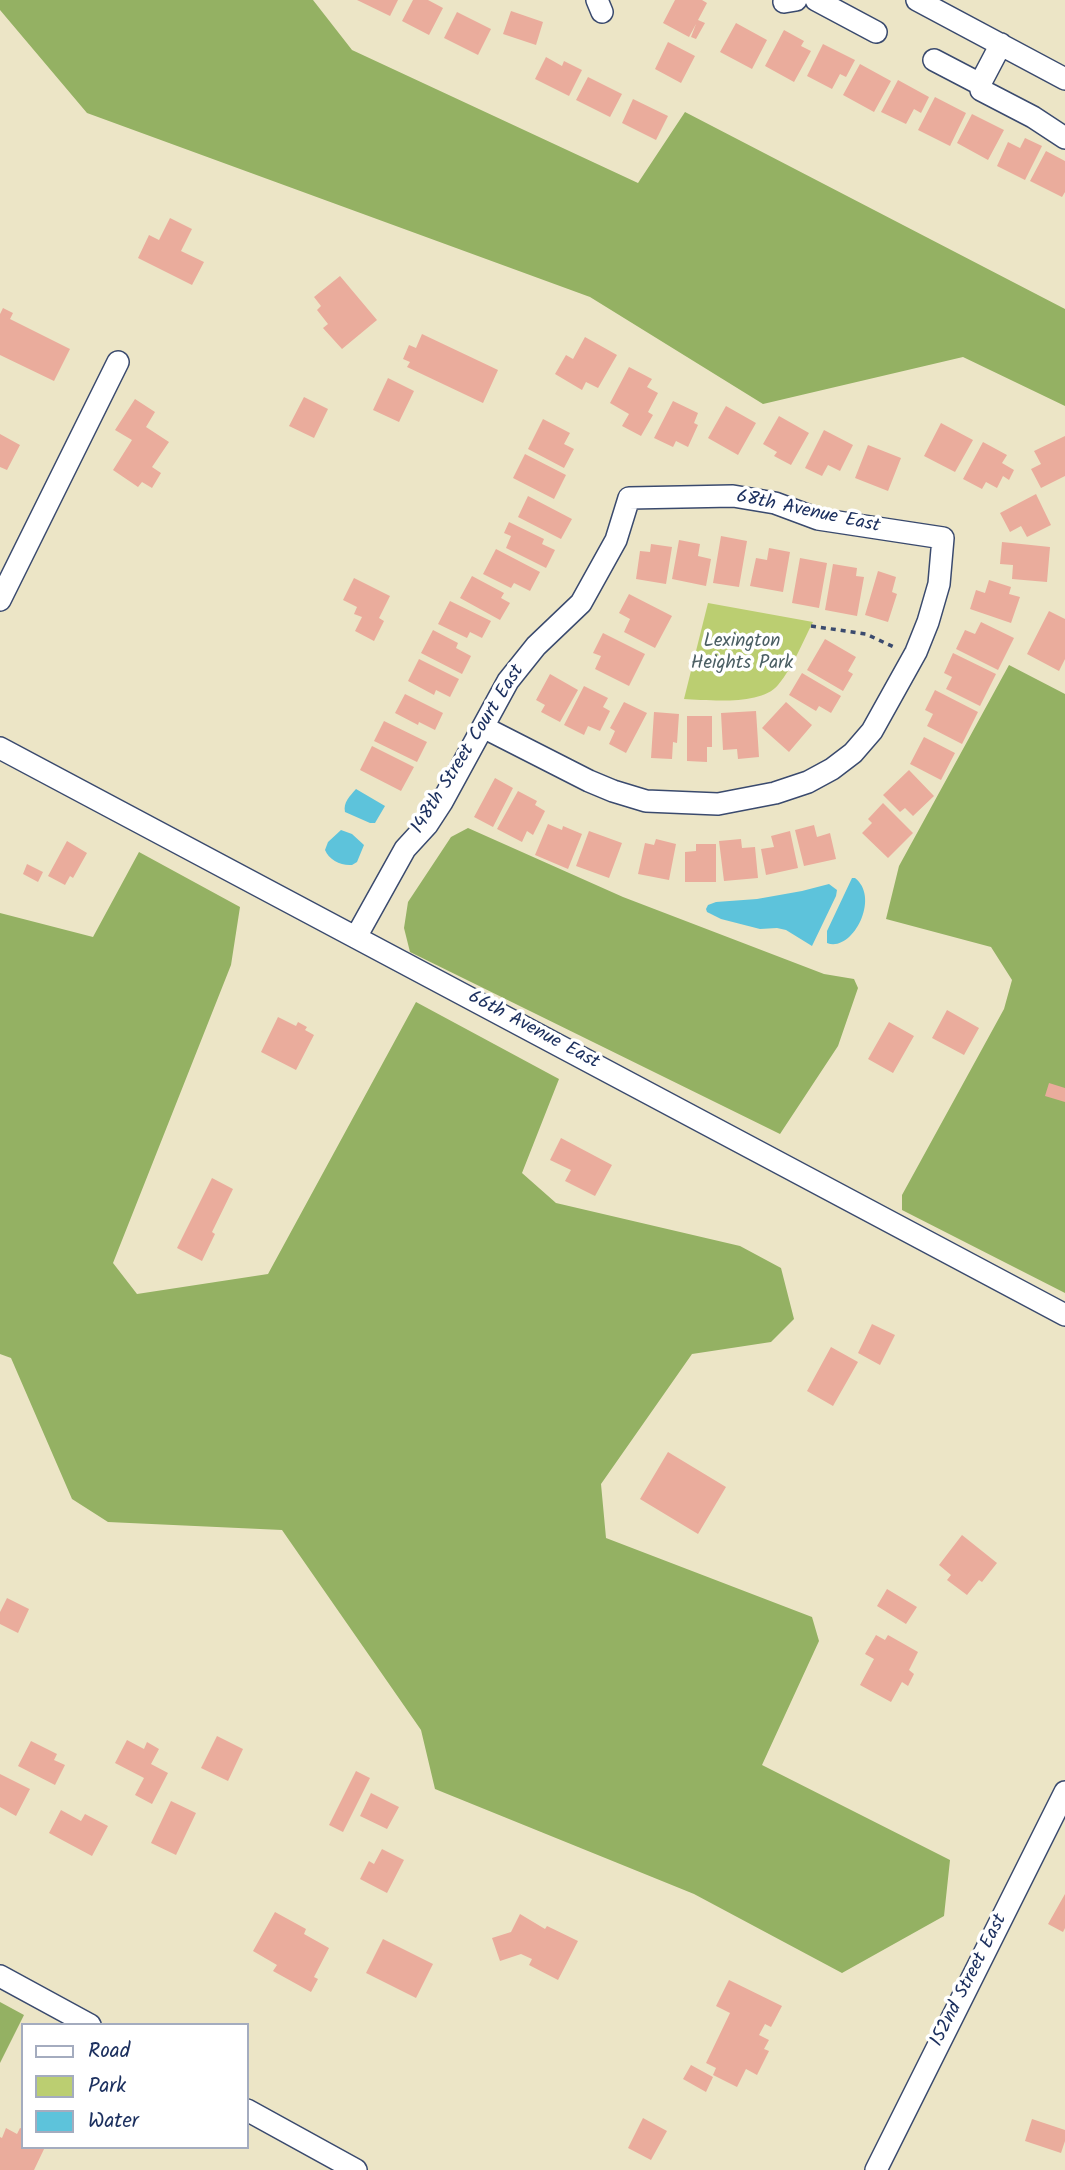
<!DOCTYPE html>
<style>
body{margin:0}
#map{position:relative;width:1065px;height:2170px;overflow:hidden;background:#ece5c6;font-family:Kalam,sans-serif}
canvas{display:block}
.legend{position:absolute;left:21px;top:2023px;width:228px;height:126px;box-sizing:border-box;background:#fff;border:2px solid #a4acbf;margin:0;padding:9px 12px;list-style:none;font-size:21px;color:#1b2f5e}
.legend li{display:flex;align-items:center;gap:14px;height:35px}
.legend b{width:35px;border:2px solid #a4acbf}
</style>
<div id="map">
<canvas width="1065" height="2170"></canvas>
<ul class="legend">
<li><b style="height:9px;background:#fff"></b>Road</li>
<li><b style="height:19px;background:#bbce71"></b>Park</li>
<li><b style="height:19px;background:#5dc3db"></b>Water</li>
</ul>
</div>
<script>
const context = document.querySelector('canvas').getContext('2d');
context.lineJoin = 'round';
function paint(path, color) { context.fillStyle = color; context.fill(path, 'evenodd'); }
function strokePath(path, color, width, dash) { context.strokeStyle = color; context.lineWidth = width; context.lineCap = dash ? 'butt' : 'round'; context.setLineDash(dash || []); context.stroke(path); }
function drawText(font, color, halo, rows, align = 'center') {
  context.font = font + ' Kalam,sans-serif'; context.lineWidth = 7; context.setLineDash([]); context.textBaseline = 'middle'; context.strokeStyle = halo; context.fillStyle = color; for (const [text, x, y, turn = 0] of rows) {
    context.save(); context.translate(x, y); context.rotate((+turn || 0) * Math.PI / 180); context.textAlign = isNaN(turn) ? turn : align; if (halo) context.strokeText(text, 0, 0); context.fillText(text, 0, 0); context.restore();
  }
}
paint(new Path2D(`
 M708,603L813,622C802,643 793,667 778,685C761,706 708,700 684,699Z`), '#bbce71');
paint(new Path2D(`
 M0,0H313L352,50L638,183L685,112L1065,309V406L963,357L763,404L590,297L87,113L0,10Z
 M1009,665L1065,694V1293L902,1210V1195L1004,1009L1012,980L991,947L886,919L899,866Z
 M468,828L623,897L824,974L854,979L858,988L838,1046L780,1134L410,952L404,928L408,902L451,837Z
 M139,852L240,907L231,965L113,1263L137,1294L268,1274L416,1002L559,1079L522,1173L556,1203L740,1246L781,1268L794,1319L771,1342L692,1354L601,1484L606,1538L812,1617L819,1641L762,1765L950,1860L944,1916L842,1973L694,1894L435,1789L421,1730L282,1530L108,1522L72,1499L11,1358L0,1354V913L93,937Z
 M0,2002L24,2015L0,2063Z`), '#94b163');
paint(new Path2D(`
 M356,789L385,806L375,823H370L345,812C343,802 350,796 356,789Z
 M341,830L352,834L364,845L357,862L352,865C341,866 329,860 325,850L328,842Z
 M852,878H855C881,898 852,953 827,943V931Z
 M829,884L837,890L836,896L812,946L786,930L777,928L760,929L721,919L707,912L706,909L708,905L716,902L757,899L802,891Z`), '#5dc3db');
paint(new Path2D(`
 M357,0H398L390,16Z
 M413,0H428L443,8L429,35L402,21Z
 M675,0H702L707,3L698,20L705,23L696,39L691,37L696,24L689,37L663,23Z
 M511,11L543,22L536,45L503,34Z
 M457,12L491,29L478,55L444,38Z
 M736,23L767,40L752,69L720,52Z
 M784,30L804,41L801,46L811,51L794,82L765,66Z
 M668,42L695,56L681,83L655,69Z
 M823,44L855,60L846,77L840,74L832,89L807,76Z
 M546,57L562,66L564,61L582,70L569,96L535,79Z
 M860,64L891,81L874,112L843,95Z
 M588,77L622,94L610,117L576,100Z
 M898,80L929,97L921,113L914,109L906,124L881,112Z
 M935,97L966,113L950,146L918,130Z
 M633,99L668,116L656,140L622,123Z
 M972,114L1004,130L988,160L957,143Z
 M1025,138L1042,146L1025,180L997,166L1008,142L1020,148Z
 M1046,151L1065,161V192L1062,197L1030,181Z
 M170,218L192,229L181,251L204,262L192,285L138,258L149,235L159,240Z
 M340,276L377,320L342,349L323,328L328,324L317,310L321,306L314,297Z
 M3,308L13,313L10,319L70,349L54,381L0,355V314Z
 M422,334L498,370L483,403L407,367L410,362L403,359L409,345L416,348Z
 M585,337L617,355L598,388L586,382L582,390L555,374L566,355L573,359Z
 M629,367L652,379L647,387L658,393L648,412L653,415L641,436L622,426L629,414L610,403Z
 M388,378L414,391L399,422L373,410Z
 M304,397L328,409L314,438L289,426Z
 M135,399L155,412L146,427L169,442L152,467L161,473L152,488L142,482L138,487L113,470L132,440L115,430Z
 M673,401L698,413L694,423L698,425L688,447L676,441L673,447L654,438Z
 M726,406L756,423L738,455L708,438Z
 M779,416L809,433L791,465L774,456L777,452L763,444Z
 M543,419L570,433L564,444L574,449L564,468L528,449Z
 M941,423L973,440L955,472L924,456Z
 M824,430L853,445L840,471L828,465L822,476L805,468Z
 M0,434L20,445L7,470L0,467Z
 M1065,436V476L1041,488L1031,469L1041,464L1034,451Z
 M983,442L1007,455L1002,463L1014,470L1009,480L1003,476L997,488L986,482L982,489L963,479Z
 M868,445L901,458L888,491L855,478Z
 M525,454L566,475L554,499L513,478Z
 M1036,494L1051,525L1027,537L1021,526L1010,532L1000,513Z
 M528,496L572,519L561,539L518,517Z
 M509,522L544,539L542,544L555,550L546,568L506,548L511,536L504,533Z
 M721,536L747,541L739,587L713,583Z
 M679,540L700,544L698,556L711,559L706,586L672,579Z
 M1002,542L1050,547L1047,582L1012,579L1013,565L1000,564Z
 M651,544L672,547L666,584L636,579L640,551L650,552Z
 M769,548L790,552L783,592L750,586L756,558L767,560Z
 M496,549L540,572L530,591L514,583L511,588L483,574Z
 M800,558L827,563L819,608L792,603Z
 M833,564L857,568L856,576L864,577L857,616L825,610Z
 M878,571L896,577L892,592L897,594L888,622L865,615Z
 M472,576L504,593L501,598L510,603L500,620L460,598Z
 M354,578L390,596L379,618L384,621L374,641L355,631L362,617L354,614L357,607L343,600Z
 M989,580L1011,587L1009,594L1020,597L1011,623L970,609L976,590L985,593Z
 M629,594L672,616L655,648L624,632L630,619L619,613Z
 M450,601L491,621L482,638L470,632L467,638L438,624Z
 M1049,611L1065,619V659L1059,671L1027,654Z
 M981,622L1014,638L998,670L956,649L965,630L975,634Z
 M433,630L458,643L456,648L471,656L462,674L421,653Z
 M603,633L645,654L629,686L595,669L601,656L593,653Z
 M825,639L856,657L848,671L853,674L843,691L807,670Z
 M953,653L996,674L980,706L946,689L952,677L944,673Z
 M419,659L459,679L450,697L436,690L434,695L408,681Z
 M802,673L841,696L831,713L819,706L816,711L789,695Z
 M550,674L578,690L560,722L541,712L545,705L536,700Z
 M584,686L608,698L603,707L610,711L600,731L588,726L584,735L564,725Z
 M935,690L978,712L962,744L927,726L933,714L925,710Z
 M405,694L443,713L435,730L419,722L418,725L395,713Z
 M624,702L647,713L626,753L609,744L615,731L610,728Z
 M786,702L812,725L789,752L762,728Z
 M756,711L759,757L738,759L737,749L723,750L721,713Z
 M654,712L679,714L677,743L673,742L672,759L651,758Z
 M687,716H712V747H707V762L687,761Z
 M384,721L427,742L417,762L374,741Z
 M924,737L955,753L941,780L910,764Z
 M372,746L414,767L401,791L360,770Z
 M909,770L934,796L913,816L905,808L900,812L883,795Z
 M495,778L513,788L493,827L474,817Z
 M518,791L537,801L535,805L545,811L533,835L527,831L522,842L497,829Z
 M883,803L913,833L888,858L862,833L872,823L868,819Z
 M548,824L562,830L563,826L582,834L568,869L535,855Z
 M814,825L817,837L830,833L836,859L804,866L795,830Z
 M589,831L622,843L609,878L576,866Z
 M790,831L798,868L766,875L761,849L774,847L771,836Z
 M656,839L676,844L669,880L638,874L645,843L654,845Z
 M741,839L742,848L755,847L758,878L724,881L719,841Z
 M67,841L87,853L73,878L70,876L65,885L48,876Z
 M696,844H716V882H685V852L696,851Z
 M27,864L43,872L38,882L23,874Z
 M947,1010L979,1028L964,1055L932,1038Z
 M278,1017L296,1026L298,1022L307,1027L305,1030L314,1035L296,1070L261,1052Z
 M889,1022L914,1036L893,1073L868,1059Z
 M1049,1083L1065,1088V1102L1045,1096Z
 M561,1138L612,1165L595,1196L565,1181L571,1170L550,1160Z
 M212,1178L233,1189L212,1232L215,1234L202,1261L177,1248Z
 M872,1324L895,1335L880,1365L858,1353Z
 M831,1347L858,1362L833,1406L807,1391Z
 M668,1452L726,1487L698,1534L640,1499Z
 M962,1535L997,1563L982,1582L979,1580L967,1595L947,1580L951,1575L939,1565Z
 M887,1589L917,1607L906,1624L877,1606Z
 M7,1598L29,1609L18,1633L0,1624V1612Z
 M876,1635L885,1640L888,1635L918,1652L909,1670L914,1674L908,1686L902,1682L891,1702L860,1685L874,1659L865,1654Z
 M217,1736L243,1749L228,1781L201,1768Z
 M127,1740L144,1749L147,1742L159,1749L151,1764L168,1773L152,1804L135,1795L144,1778L115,1763Z
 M31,1741L57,1754L54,1760L65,1765L55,1785L18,1766Z
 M356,1771L370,1778L343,1832L329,1825Z
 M0,1774L30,1789L16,1816L0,1807Z
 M371,1793L399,1807L387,1829L360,1816Z
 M171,1801L196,1813L176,1855L151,1843Z
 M61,1810L81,1821L85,1814L108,1826L92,1856L49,1833Z
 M382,1849L404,1860L387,1893L360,1879L369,1861L374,1864Z
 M1065,1894V1928L1063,1932L1048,1924Z
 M275,1912L306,1929L304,1934L329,1948L314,1977L318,1979L311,1992L273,1971L277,1965L253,1951Z
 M520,1914L545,1929L547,1926L578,1941L558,1980L529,1965L532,1959L521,1954L500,1961L492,1938L511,1932Z
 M383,1939L433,1964L416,1998L366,1973Z
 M729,1980L782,2006L771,2027L765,2024L759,2035L769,2040L764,2049L769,2051L757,2075L746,2069L737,2087L713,2075L716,2068L706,2063L730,2013L716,2006Z
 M691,2065L713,2077L706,2092L683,2079Z
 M643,2118L667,2131L651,2160L628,2148Z
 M1032,2119L1065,2130V2141L1061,2153L1025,2141Z
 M6,2128L17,2134L20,2128L23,2129V2147H45L34,2170H0V2137L2,2138Z`), '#eaac9c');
const minor = new Path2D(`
 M597,0L602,12
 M816,0L876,32
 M917,0L1065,79
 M784,2L796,0
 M1001,44L980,84L981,90L1033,117L1065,138
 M934,60L980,84
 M0,600L118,362
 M0,748L1065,1315
 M356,937L405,849L427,825L442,802L508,681L536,646L581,603L616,540L629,498L733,496L775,503L818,519L943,538L939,584L928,622L916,652L872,731L853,753L832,769L808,782L775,793L718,804L646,801L613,791L589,781L483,727
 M0,1976L90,2025
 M247,2110L356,2170
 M876,2170L1065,1792`);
strokePath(minor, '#3a4a6e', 24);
strokePath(new Path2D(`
 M811,626L866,634L896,648`), '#3a4a6e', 3.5, [5, 5]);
strokePath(minor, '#fff', 21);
drawText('19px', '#1b2f5e', '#fff', [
 ["68th Avenue East",808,513,12],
 ["148th Street Court East",469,750,-58],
 ["66th Avenue East",533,1031,28],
 ["152nd Street East",970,1981,-63]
]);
drawText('19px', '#4b5f64', '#fff', [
 ["Lexington",742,643],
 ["Heights Park",742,665]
]);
</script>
